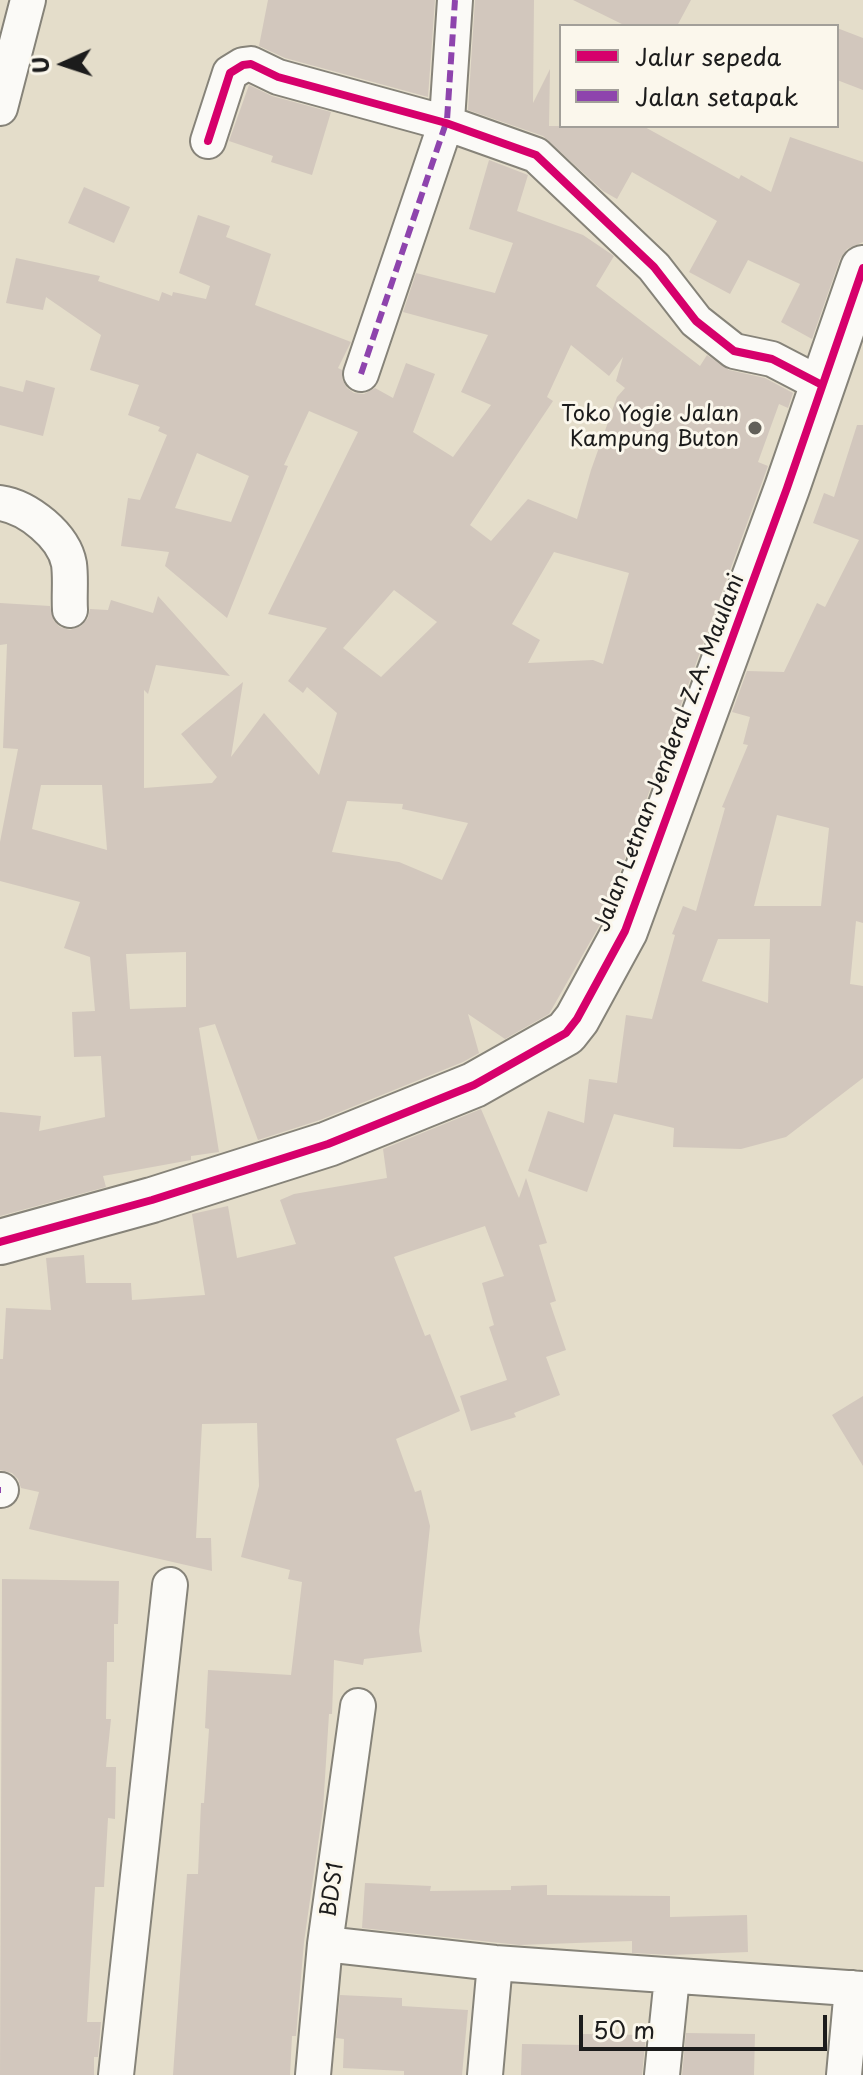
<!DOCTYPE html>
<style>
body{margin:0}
#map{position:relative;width:863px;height:2075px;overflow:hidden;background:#e4ddca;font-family:"Playpen Sans",sans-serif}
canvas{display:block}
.legend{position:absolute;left:559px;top:24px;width:280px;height:104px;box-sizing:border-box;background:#fbf7ec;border:2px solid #a29f99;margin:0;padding:10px 14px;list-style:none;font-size:24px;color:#1c1c1c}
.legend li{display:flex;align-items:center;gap:16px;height:40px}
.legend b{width:40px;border:2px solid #a29f99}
.north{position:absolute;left:24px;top:24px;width:80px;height:80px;-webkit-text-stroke:6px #fbf7ec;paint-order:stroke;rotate:267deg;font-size:22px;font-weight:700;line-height:32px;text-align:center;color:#1c1c1c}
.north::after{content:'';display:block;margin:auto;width:28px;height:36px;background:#1c1c1c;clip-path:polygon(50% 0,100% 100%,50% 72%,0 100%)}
.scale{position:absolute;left:579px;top:2015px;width:248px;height:36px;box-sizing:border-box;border:4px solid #1c1c1c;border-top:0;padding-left:10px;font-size:24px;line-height:28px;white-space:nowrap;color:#1c1c1c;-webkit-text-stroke:6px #fbf7ec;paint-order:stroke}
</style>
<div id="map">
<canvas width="863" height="2075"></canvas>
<ul class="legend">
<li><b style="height:10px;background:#d6006c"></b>Jalur sepeda</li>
<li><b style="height:10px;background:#8e44ad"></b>Jalan setapak</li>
</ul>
<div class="north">U</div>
<div class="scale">50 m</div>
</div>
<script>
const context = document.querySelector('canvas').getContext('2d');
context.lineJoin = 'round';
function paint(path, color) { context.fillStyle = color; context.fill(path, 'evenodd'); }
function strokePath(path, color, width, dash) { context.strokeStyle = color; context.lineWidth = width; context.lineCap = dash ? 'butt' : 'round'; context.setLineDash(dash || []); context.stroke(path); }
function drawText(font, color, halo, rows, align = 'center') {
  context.font = font + ' "Playpen Sans",sans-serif'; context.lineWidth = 6; context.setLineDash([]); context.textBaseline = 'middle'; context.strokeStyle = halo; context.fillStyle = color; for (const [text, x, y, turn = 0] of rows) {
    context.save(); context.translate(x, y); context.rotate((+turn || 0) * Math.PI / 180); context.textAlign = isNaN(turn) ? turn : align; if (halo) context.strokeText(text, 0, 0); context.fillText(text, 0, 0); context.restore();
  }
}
paint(new Path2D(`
 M268,0H435L428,97L285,58L259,46Z
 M475,0H534L533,103L550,69L549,126H643L739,179L741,175L771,192L790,137L863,162V242L847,249L840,259L812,339L781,322L800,284L748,260L730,294L689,272L717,221L632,172L617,199L603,191L543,136L468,110Z
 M573,0H691L677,26H626Z
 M837,28L863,38V90L837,80Z
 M249,85L272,96L331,112L312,175L271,162L273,156L229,141Z
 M489,160L528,175L517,211L583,235L614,256L596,286L700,366L707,355L729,370L765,378L793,393L788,408L779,404L758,462L768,466L602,921L549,1014L505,1039L468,1014L479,1053L463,1062L320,1120L258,1140L215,1024L199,1028L219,1152L191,1156V1160L103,1176L106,1187L0,1216V1112L41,1116L39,1131L105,1117L101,1056L74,1057L72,1012L95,1011L90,957L64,948L80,902L0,881V842L18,749L3,748L7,644L0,645V603L50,606L54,621L60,627L70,630L81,626L88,618L90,609L108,610L111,600L153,613L158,596L230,676L156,665L148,694L144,690V788L212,783L217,777L181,734L243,682L231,757L264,713L319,775L337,713L307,687L303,693L288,681L327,628L268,614L358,432L309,411L284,465L288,466L227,618L165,566L169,552L121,546L128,498L140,500L167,435L158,431L160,427L128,415L139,385L90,370L101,335L46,297L43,310L6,303L16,258L100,276L98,281L159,301L162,292L172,296L173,292L206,299L210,286L179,273L198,215L230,226L226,237L271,254L255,305L351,342L338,368L342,370V379L347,388L354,393L364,394L375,388L393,398L406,363L435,374L413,432L453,457L491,405L461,392L488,335L403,312L416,273L495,293L513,243L469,229ZM571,345L609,376L623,357L616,381L625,388L617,397L591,470L577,519L528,499L491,541L470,525L553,401L547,397ZM197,453L249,476L231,522L175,508ZM554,552L629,573L603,664L593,660L528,663L540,640L512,624ZM394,590L437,622L381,677L343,648ZM41,785H102L107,850L32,829ZM347,801L403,804L402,809L468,823L442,880L399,862L332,852ZM186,952V1007L130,1009L126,954Z
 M84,187L130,207L114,243L68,223Z
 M26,380L55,388L43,436L0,425V386L23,392Z
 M857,425H863V923L856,921L850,984L863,986V1078L786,1137L741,1149L673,1147L674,1128L614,1114L587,1192L528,1171L548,1111L584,1123L589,1079L617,1083L626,1015L652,1019L675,935L672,934L683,906L696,911L725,808L722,807L748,745L743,744L750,717L732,712L747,671L784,672L817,603L825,607L859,540L813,523L824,493L834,497ZM777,815L829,828L821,906H754ZM718,939H770L768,1003L702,981Z
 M481,1109L519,1198L526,1178L547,1243L539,1245L556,1301L550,1303L566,1350L546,1357L560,1395L514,1413L516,1417L471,1431L460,1396L507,1380L489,1327L494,1325L482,1283L504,1276L485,1226L394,1257L425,1336L430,1334L460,1411L396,1439L415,1492L421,1490L430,1526L419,1631L422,1652L364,1659L363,1665L334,1660L332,1714H329L323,1809L304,1942L296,2036H292L290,2075H173L187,1874H198L201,1803H204L209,1729L205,1728L208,1670L291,1675L302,1582L288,1579L290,1570L241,1557L259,1486L257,1423L202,1424L196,1538H211L212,1571L29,1529L39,1492L21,1488L18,1479L12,1473L0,1470V1359H3L6,1308L51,1310L46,1258L84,1255L86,1283H131L132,1300L205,1295L192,1214L228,1206L237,1258L296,1244L280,1200L294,1194L387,1178L383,1149Z
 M863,1396V1466L832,1415Z
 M2,1579L119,1581L118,1624H114V1662H107L106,1719H111L106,1767H116L115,1819L108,1818L104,1887H95L92,1938L87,2022H101L98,2057H94V2075H0Z
 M365,1883L431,1886L430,1891L511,1890V1886L547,1885V1895L670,1896V1917L747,1915L748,1952L671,1955L632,1953V1941L519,1945L362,1928Z
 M340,1995L402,1998V2006L468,2010L462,2075H404V2071L343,2068L344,2039L336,2038Z
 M686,2033L755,2034L754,2075H682Z
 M582,2034L646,2035L642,2075H521L522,2044L582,2045Z`), '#d2c7bd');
const street = new Path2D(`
 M0,108L28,0
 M208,141L230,73L243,65L251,64L278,77L446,123L536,155L654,267L696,321L734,351L772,359L822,385
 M361,374L447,120L455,0
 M0,503C28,507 64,536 69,564C71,579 69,595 70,610
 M0,1490H1
 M325,1944L495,1963L863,1989
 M116,2075L170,1585
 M313,2075L325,1944L358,1706
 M485,2075L495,1963
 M662,2075L672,1977
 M844,2075L852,1988`);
const secondary = new Path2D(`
 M0,1242L152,1200L328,1144L474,1085L566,1033L577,1019L625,931L787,488L863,268`);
strokePath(street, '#868379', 38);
strokePath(secondary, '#868379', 48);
strokePath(street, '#fbfaf7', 34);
strokePath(secondary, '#fbfaf7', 44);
strokePath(new Path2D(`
 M361,374L447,120L455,0
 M0,1490H1`), '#8e44ad', 6, [12, 6]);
strokePath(new Path2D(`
 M208,141L230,73L243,65L251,64L278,77L446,123L536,155L654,267L696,321L734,351L772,359L822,385
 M0,1242L152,1200L328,1144L474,1085L566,1033L577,1019L625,931L787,488L863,268`), '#d6006c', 8);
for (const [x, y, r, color] of [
 [755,428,8,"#626059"]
]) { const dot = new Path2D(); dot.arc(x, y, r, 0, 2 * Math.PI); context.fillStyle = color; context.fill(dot); strokePath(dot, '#fbf7ec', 3); }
drawText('22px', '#1c1c1c', '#fbf7ec', [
 ["Toko Yogie Jalan",739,415],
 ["Kampung Buton",739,440]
], 'right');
drawText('22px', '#1c1c1c', '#fbf7ec', [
 ["Jalan Letnan Jenderal Z.A. Maulani",670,753,-69],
 ["BDS1",333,1890,-82]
]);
</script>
